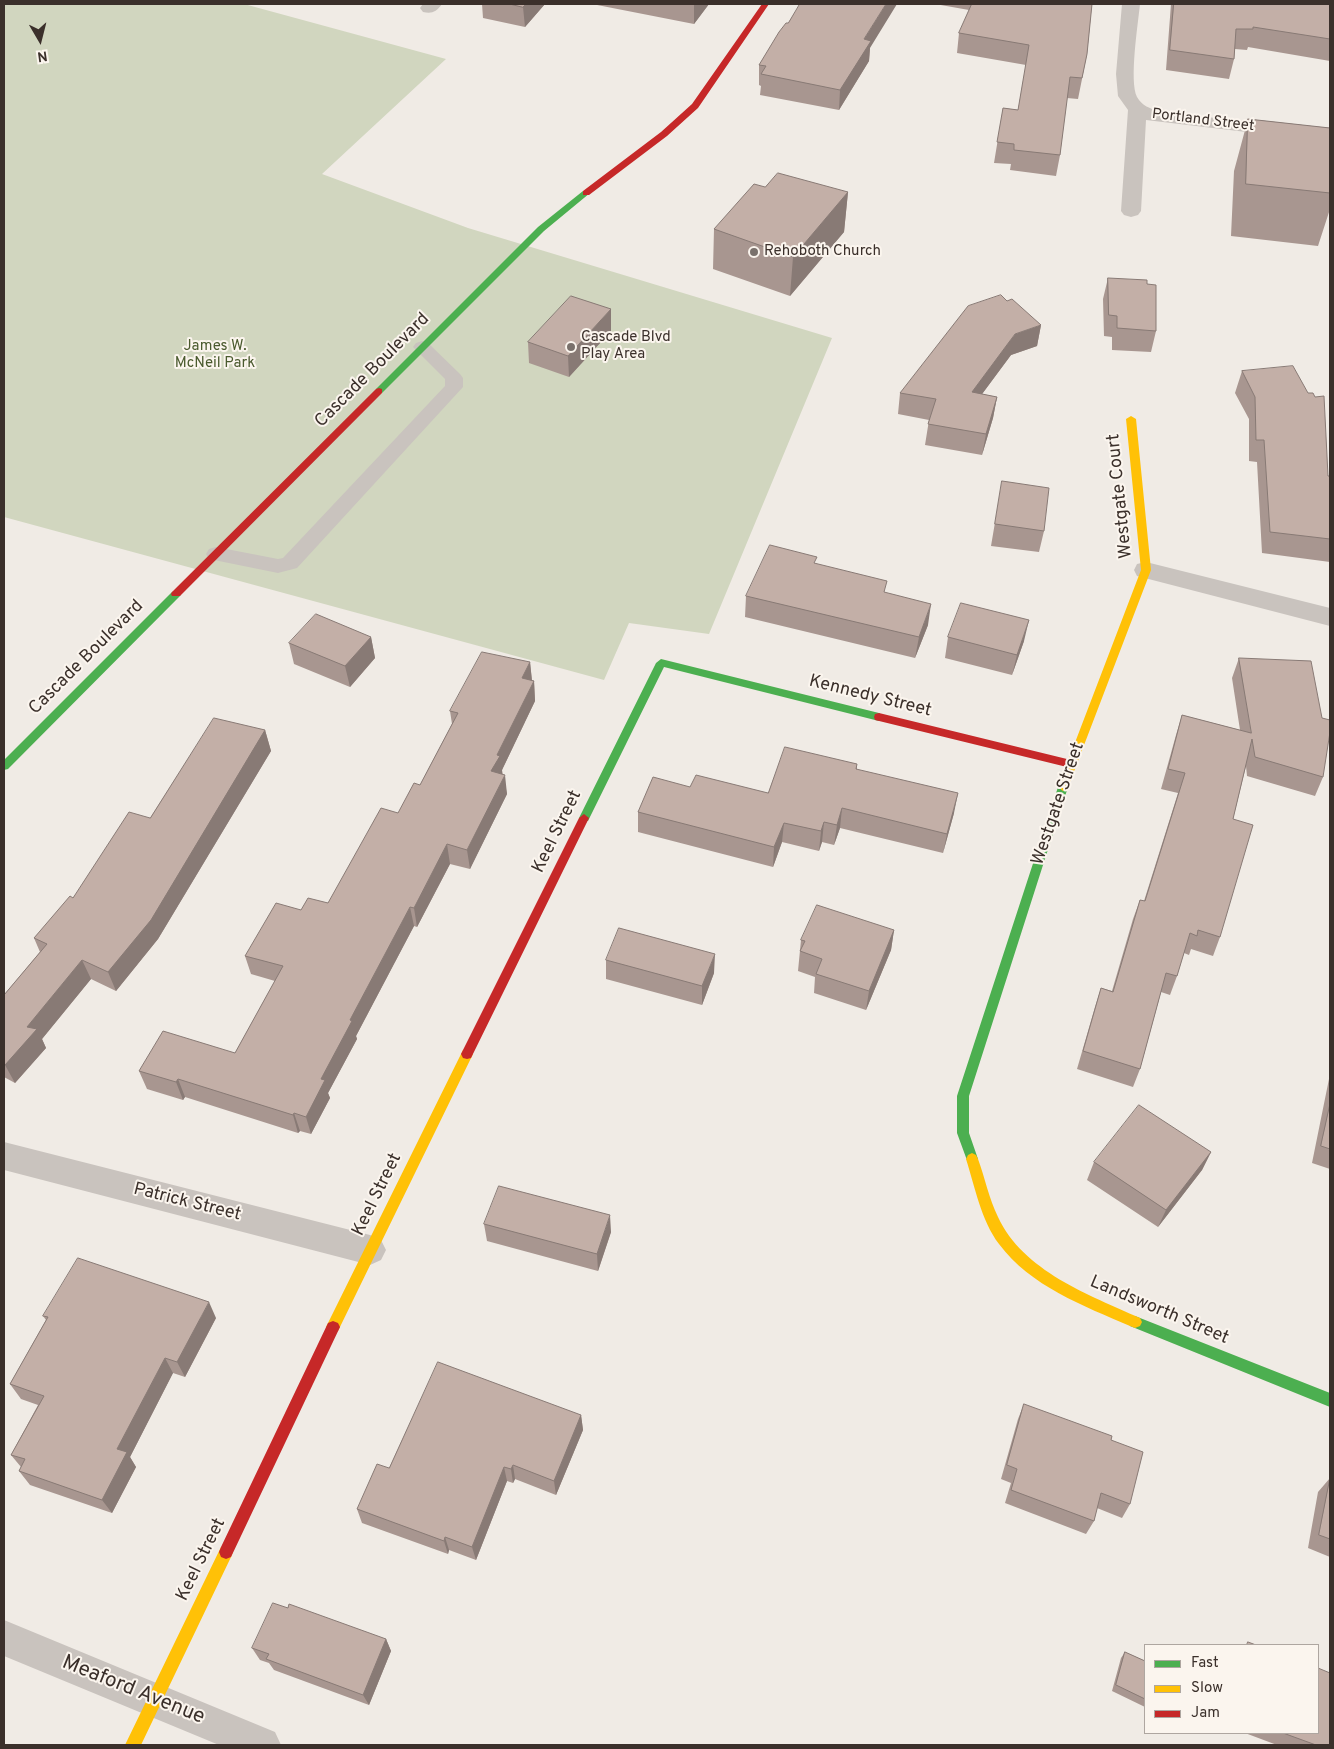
<!DOCTYPE html>
<style>
body{margin:0}
#map{position:relative;width:1334px;height:1749px;overflow:hidden;background:#f0ebe5;font-family:Overpass,sans-serif}
canvas{display:block}
.frame{position:absolute;inset:0;border:5px solid #3b302b;pointer-events:none}
.legend{position:absolute;left:1144px;top:1644px;width:175px;height:90px;box-sizing:border-box;background:#fbf5ee;border:1px solid #aea6a0;margin:0;padding:6px 9px;list-style:none;font-size:15px;color:#3b302b}
.legend li{display:flex;align-items:center;gap:10px;height:25px}
.legend b{width:25px;border:1px solid #aea6a0}
.north{position:absolute;left:15px;top:15px;width:50px;height:50px;-webkit-text-stroke:4px #fbf5ee;paint-order:stroke;rotate:172deg;font-size:14px;font-weight:700;line-height:20px;text-align:center;color:#3b302b}
.north::after{content:'';display:block;margin:auto;width:18px;height:22px;background:#3b302b;clip-path:polygon(50% 0,100% 100%,50% 72%,0 100%)}
</style>
<div id="map">
<canvas width="1334" height="1749"></canvas>
<div class="frame"></div>
<ul class="legend">
<li><b style="height:6px;background:#4caf50"></b>Fast</li>
<li><b style="height:6px;background:#ffc107"></b>Slow</li>
<li><b style="height:6px;background:#c62828"></b>Jam</li>
</ul>
<div class="north">N</div>
</div>
<script>
const context = document.querySelector('canvas').getContext('2d');
context.lineJoin = 'round';
function paint(path, color) { context.fillStyle = color; context.fill(path, 'evenodd'); }
function strokePath(path, color, width, dash) { context.strokeStyle = color; context.lineWidth = width; context.lineCap = dash ? 'butt' : 'round'; context.setLineDash(dash || []); context.stroke(path); }
function drawText(font, color, halo, rows, align = 'center') {
  context.font = font + ' Overpass,sans-serif'; context.lineWidth = 4; context.setLineDash([]); context.textBaseline = 'middle'; context.strokeStyle = halo; context.fillStyle = color; for (const [text, x, y, turn = 0] of rows) {
    context.save(); context.translate(x, y); context.rotate((+turn || 0) * Math.PI / 180); context.textAlign = isNaN(turn) ? turn : align; if (halo) context.strokeText(text, 0, 0); context.fillText(text, 0, 0); context.restore();
  }
}
paint(new Path2D(`
 M4,4H244L446,59L322,174L468,228L832,338L709,634L629,623L604,680L4,517Z`), '#d1d6bf');
paint(new Path2D(`
 M422,341L428,343L460,374L463,378V387L297,568L278,573L209,559L206,554L209,549L216,547L278,559L283,558L445,386V379L413,347L416,343Z`), '#c9c3be');
paint(new Path2D(`
 M423,4H442C436,12 432,14 423,12L420,8Z
 M1122,4H1140C1138,24 1129,81 1137,97C1142,106 1150,108 1159,112L1330,130V142L1146,120L1141,211L1138,215L1131,217L1124,215L1121,211L1128,110L1118,96L1116,74Z
 M1146,562L1330,608V626L1137,576L1134,570L1137,564Z
 M4,1142L370,1235L381,1240L386,1250L381,1260L370,1265L4,1170Z
 M4,1620L275,1732L281,1745H219L4,1656Z`), '#c9c3be');
paint(new Path2D(`
 M583,191L590,193L544,231L382,393H376V389L538,227Z
 M176,590L180,592L181,594L180,596L8,769L4,770V760L172,592Z
 M661,659L879,713L884,717L879,721L664,667L588,821H580L579,818L656,663Z
 M1063,783L1068,787L969,1096V1133L978,1159L976,1163L972,1165L968,1163L957,1133V1096L1058,787Z
 M1135,1316L1330,1393V1407L1130,1326L1128,1322L1130,1318Z`), '#4caf50');
paint(new Path2D(`
 M1131,416L1136,419L1151,570L1068,787L1063,791L1058,787L1141,570L1126,419Z
 M467,1049L471,1050L473,1054L338,1331L333,1333L328,1331L326,1327L328,1323L463,1050Z
 M972,1153L976,1155L978,1159C985,1178 989,1199 998,1217C1023,1271 1089,1295 1140,1318L1142,1322L1140,1326L1135,1328L1130,1326C1084,1306 1030,1286 999,1244C981,1220 975,1187 966,1159L968,1155Z
 M226,1545L231,1547L233,1552L231,1557L141,1745H125L221,1547Z`), '#ffc107');
paint(new Path2D(`
 M762,4H769L698,108L667,136L589,195H583V191L661,132L692,104Z
 M379,388L382,389V393L180,596H172L171,594L172,592L376,389Z
 M879,713L1071,760L1076,764L1071,768L875,720L874,717L875,714Z
 M584,814L589,818L471,1058L467,1059L463,1058L461,1054L579,818Z
 M333,1321L338,1323L340,1327L231,1557L226,1559L221,1557L219,1552L221,1547L328,1323Z`), '#c62828');
paint(new Path2D(`
 M482,4H545L525,27L483,18Z
 M592,4H709L694,24Z
 M935,4H1092L1087,54L1078,99L1067,98L1060,155L1056,176L1010,170L1011,164L994,163L1003,108L1018,110L1026,65L957,53L959,33L969,10Z
 M1171,4H1330V61L1248,47L1247,50L1235,49L1234,59L1229,79L1166,70Z
 M788,23L870,48L869,61L839,110L760,95L761,86L759,85V65Z
 M1248,119L1330,128V209L1318,246L1231,236L1234,171Z
 M765,187L848,192L844,232L790,296L713,269L714,229Z
 M1108,278L1156,331L1151,352L1112,350V337L1104,336L1103,299Z
 M1041,325L1037,346L1011,355L982,394L997,397L993,418L982,455L925,445L929,420L898,414L900,393Z
 M611,331L569,377L529,363L528,342Z
 M1242,371L1328,476H1330V562L1262,553L1257,462L1249,461V419L1235,393Z
 M1002,481L1044,531L1039,552L991,546Z
 M816,564L928,625L915,658L745,617L746,596Z
 M371,637L375,658L350,687L294,664L289,643Z
 M948,637L1024,641L1012,675L945,658Z
 M1239,658L1323,777L1315,796L1247,776L1246,766L1233,819L1220,937L1213,956L1191,949L1189,955L1184,953L1177,976L1170,995L1161,992L1140,1069L1133,1087L1077,1069L1095,1007L1101,988L1112,991L1133,919L1140,900L1144,901L1178,793L1161,789L1176,735L1182,715L1240,730L1232,678Z
 M530,662L532,680L534,681L535,701L502,770L507,794L470,869L450,864L417,927L414,926L356,1036L357,1039L328,1093L330,1098L311,1134L300,1131L298,1133L185,1097L183,1100L147,1089L139,1071L235,1053L275,981L251,974L245,956L301,910L328,903L420,785L452,724L450,711Z
 M265,730L271,751L158,939L116,991L91,979L42,1039L46,1048L15,1083L4,1077V995L40,952L34,938L150,818Z
 M857,764V770L954,813L943,853L840,828L834,845L822,842L819,851L782,842L773,867L638,832V812L690,787L768,793Z
 M894,930L891,950L866,1010L814,993L815,977L798,971L801,940Z
 M606,960L714,973L702,1005L606,979Z
 M1330,1074V1169L1312,1163Z
 M1211,1152L1202,1170L1158,1227L1087,1180L1094,1162Z
 M484,1224L611,1232L598,1271L487,1241Z
 M43,1316L216,1318L185,1377L173,1373L130,1457L136,1467L112,1513L30,1485L19,1471L21,1467L11,1455L38,1405L21,1399L10,1384L46,1320Z
 M1024,1404L1130,1504L1122,1518L1097,1508L1094,1521L1086,1534L1005,1503L1011,1483L1001,1479L1018,1419Z
 M581,1415L583,1430L556,1495L515,1479L513,1483L507,1481L476,1560L449,1550L448,1554L362,1523L357,1509L389,1468Z
 M1330,1478V1557L1308,1548L1318,1492Z
 M386,1639L391,1651L369,1705L274,1670L269,1663L260,1660L252,1648Z
 M1125,1652L1145,1661V1707L1112,1691L1121,1658Z
 M1245,1733H1318L1330,1745H1277Z`), '#a89690');
paint(new Path2D(`
 M526,4H545L525,27L523,7Z
 M694,4H709L694,24Z
 M886,4H897L870,48L869,61L839,110L840,90L864,39Z
 M848,192L844,232L790,296L793,257Z
 M611,309V331L569,377L568,356Z
 M1041,325L1037,346L1011,355L968,413L972,392L1015,334Z
 M997,397L993,418L982,455L986,434Z
 M931,604L928,625L915,658L919,637Z
 M1029,620L1024,641L1012,675L1017,655Z
 M371,637L375,658L350,687L345,666Z
 M530,662L532,682L522,678Z
 M534,681L535,701L502,770V775L491,771L497,755Z
 M265,730L271,751L158,939L116,991L108,972Z
 M505,775L507,794L470,869L467,850Z
 M958,793L954,813L943,853L947,834Z
 M842,808L840,828L834,845L837,825Z
 M824,822L822,842L819,851L821,831Z
 M784,823L782,842L773,867L774,847Z
 M447,844L450,864L417,927L414,908Z
 M410,907L414,926L356,1036L357,1039L328,1093L330,1098L311,1134L306,1117L321,1079L350,1020Z
 M894,930L891,950L866,1010L869,991Z
 M715,954L714,973L702,1005V986Z
 M82,960L91,979L42,1039L46,1048L15,1083L5,1065L27,1027Z
 M178,1079L185,1097L183,1100L176,1082Z
 M294,1113L300,1131L298,1133L293,1115Z
 M1211,1152L1202,1170L1158,1227L1166,1210Z
 M610,1215L611,1232L598,1271L597,1254Z
 M209,1302L216,1318L185,1377L177,1362Z
 M165,1358L173,1373L130,1457L136,1467L112,1513L102,1500L117,1449Z
 M581,1415L583,1430L556,1495L554,1481Z
 M513,1465L515,1479L513,1483L511,1469Z
 M504,1467L507,1481L476,1560L472,1547Z
 M445,1537L449,1550L448,1554L444,1541Z
 M386,1639L391,1651L369,1705L363,1695Z`), '#887a75');
const building = new Path2D(`
 M510,4H526L523,7Z
 M800,4H886L864,39L871,41L840,90L761,74L766,66L759,65L779,32L786,23H788Z
 M972,4H1092L1087,54L1082,78L1070,77L1060,155L1014,150V144L997,142L1003,108L1018,110L1029,45L959,33Z
 M1174,4H1330V39L1253,27V29H1236L1234,59L1170,50Z
 M1248,119L1330,128V193L1246,184Z
 M778,173L848,192L793,257L714,229L754,184L765,187Z
 M1108,278L1147,280V284L1156,285V331L1117,328V316L1109,315Z
 M1001,295L1007,301L1012,299L1041,325L1015,334L972,392L997,397L986,434L928,424L936,399L900,393L968,306Z
 M571,296L611,309L568,356L528,342Z
 M1293,366L1308,393H1313L1315,397L1324,396L1328,476H1330V539L1270,532L1264,440H1256L1255,397L1242,371Z
 M1002,481L1049,488L1044,531L995,524Z
 M770,545L817,557L814,563L887,581L884,592L931,604L919,637L746,596Z
 M961,603L1029,620L1017,655L948,637Z
 M316,614L371,637L345,666L289,643Z
 M482,652L530,662L522,678L534,681L497,755L500,756L491,771L505,775L467,850L447,844L414,908L410,907L350,1020L352,1021L321,1079L325,1080L306,1117L294,1113L293,1115L178,1079L176,1082L139,1071L163,1031L235,1053L283,966L245,956L276,903L301,910L308,898L328,903L381,808L398,813L414,783L420,785L458,713L450,711Z
 M1239,658L1311,661L1322,718L1330,720V732L1323,777L1255,757L1252,739L1233,819L1253,825L1220,937L1198,930L1197,936L1190,933L1177,976L1166,973L1140,1069L1083,1051L1101,988L1113,992L1140,900L1145,901L1185,773L1168,769L1182,715L1251,733Z
 M214,718L265,730L151,920L108,972L82,960L27,1027L37,1029L5,1065L4,1064V995L47,944L34,938L70,896L73,898L129,812L150,818Z
 M785,747L857,764L856,769L958,793L947,834L842,808L837,825L824,822L821,831L784,823L774,847L638,812L653,777L690,787L696,775L768,793Z
 M817,905L894,930L869,991L816,974L822,959L800,951L805,941L801,940Z
 M619,928L715,954L702,986L606,960Z
 M1330,1104V1149L1321,1146Z
 M1139,1105L1211,1152L1166,1210L1094,1162Z
 M499,1186L610,1215L597,1254L484,1224Z
 M78,1258L209,1302L177,1362L165,1358L117,1449L127,1452L102,1500L19,1471L25,1459L11,1455L44,1396L10,1384L48,1317L43,1316Z
 M438,1362L581,1415L554,1481L513,1465L511,1469L504,1467L472,1547L445,1537L444,1541L357,1509L377,1464L389,1468Z
 M1024,1404L1112,1436L1111,1440L1143,1452L1130,1504L1101,1493L1094,1521L1011,1490L1017,1469L1007,1465Z
 M1330,1478V1539L1319,1535Z
 M273,1603L288,1608L289,1604L386,1639L363,1695L266,1659L269,1654L252,1648Z
 M1248,1642L1256,1645H1247Z
 M1125,1652L1145,1661V1699L1116,1685Z
 M1318,1668L1330,1673V1745H1316L1283,1733H1318Z`);
paint(building, '#c3afa7');
strokePath(building, '#887a75', 1);
for (const [x, y, r, color] of [
 [754,252,5,"#7a716c"],
 [571,347,5,"#7a716c"]
]) { const dot = new Path2D(); dot.arc(x, y, r, 0, 2 * Math.PI); context.fillStyle = color; context.fill(dot); strokePath(dot, '#fbf5ee', 2); }
drawText('15px', '#3b302b', '#fbf5ee', [
 ["Portland Street",1203,121,7]
]);
drawText('15px', '#3b302b', '#fbf5ee', [
 ["Rehoboth Church",764,252],
 ["Cascade Blvd",581,338],
 ["Play Area",581,355]
], 'left');
drawText('15px', '#4a5a2e', '#fbf5ee', [
 ["James W.",215,347],
 ["McNeil Park",215,364]
]);
drawText('18px', '#3b302b', '#fbf5ee', [
 ["Cascade Boulevard",373,371,-45],
 ["Westgate Court",1121,496,-96],
 ["Cascade Boulevard",87,658,-45],
 ["Kennedy Street",870,697,14],
 ["Westgate Street",1059,804,-71],
 ["Keel Street",558,832,-64],
 ["Keel Street",378,1195,-64],
 ["Patrick Street",187,1203,14],
 ["Landsworth Street",1159,1311,23],
 ["Keel Street",202,1560,-64]
]);
drawText('21px', '#3b302b', '#fbf5ee', [
 ["Meaford Avenue",133,1691,22]
]);
</script>
